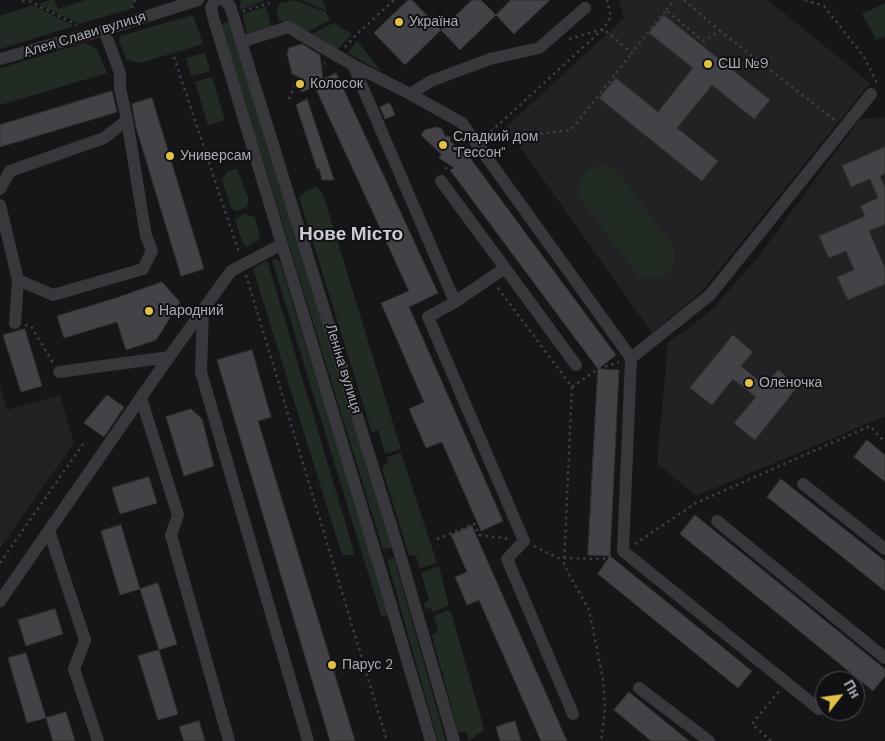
<!DOCTYPE html>
<meta charset="utf-8">
<style>
body{margin:0}
#map{position:relative;width:885px;height:741px;overflow:hidden;background:#161618;font-family:"DM Sans",sans-serif}
canvas{display:block}
.north{position:absolute;left:815px;top:671px;width:50px;height:50px;box-sizing:border-box;background:#111113;border:1px solid #4e4f54;border-radius:50%;rotate:60deg;font-size:14px;font-weight:700;line-height:20px;text-align:center;color:#a9acb6}
.north::after{content:'';display:block;margin:auto;width:18px;height:22px;background:#e0c146;clip-path:polygon(50% 0,100% 100%,50% 72%,0 100%)}
</style>
<div id="map">
<canvas width="885" height="741"></canvas>
<div class="north">Пн</div>
</div>
<script>
const context = document.querySelector('canvas').getContext('2d');
context.lineJoin = 'round';
function paint(path, color) { context.fillStyle = color; context.fill(path, 'evenodd'); }
function strokePath(path, color, width, dash) { context.strokeStyle = color; context.lineWidth = width; context.lineCap = dash ? 'butt' : 'round'; context.setLineDash(dash || []); context.stroke(path); }
function drawText(font, color, halo, rows, align = 'center') {
  context.font = font + ' "DM Sans",sans-serif'; context.lineWidth = 4; context.setLineDash([]); context.textBaseline = 'middle'; context.strokeStyle = halo; context.fillStyle = color; for (const [text, x, y, turn = 0] of rows) {
    context.save(); context.translate(x, y); context.rotate((+turn || 0) * Math.PI / 180); context.textAlign = isNaN(turn) ? turn : align; if (halo) context.strokeText(text, 0, 0); context.fillText(text, 0, 0); context.restore();
  }
}
paint(new Path2D(`
 M619,0H768L870,83L703,290L652,333L513,137L505,128L624,18Z
 M885,117V416L696,496L657,463L668,343L712,310L758,257L860,119Z
 M0,386L7,410L60,395L74,443L0,548Z`), '#222224');
paint(new Path2D(`
 M51,0H54L58,9L85,0H134L130,9L80,24L38,4Z
 M242,0H263L264,1L240,10V3Z
 M294,0L326,12L330,20L305,33L279,20L276,10L280,3Z
 M301,0H322L327,11Z
 M885,3V36L876,40L862,14Z
 M33,5L74,26L0,49V16Z
 M266,7L271,26L247,33L242,14Z
 M193,15L203,44L140,63L126,59L119,41L120,36Z
 M230,21L392,548L383,549L221,24Z
 M333,23L352,34L337,50L308,36Z
 M357,41L382,72L348,53Z
 M85,43L97,49L107,73L0,105V68Z
 M205,53L210,71L191,76L186,58Z
 M212,77L225,120L208,125L195,82Z
 M604,165L611,167L619,173L674,247C679,270 662,284 639,277L581,200C573,183 586,166 604,165Z
 M237,169L249,200L246,207L236,211L231,208L222,179L228,171Z
 M316,187L323,194L401,449L385,454L378,429L372,433L299,197L306,191Z
 M245,214L255,217L260,238L247,247L243,243L235,219Z
 M277,259L281,264L285,278L389,614L383,617L381,615L272,260Z
 M267,260L355,555H342L253,269Z
 M401,453L437,563L420,568L416,556L409,555L382,468L388,462L386,457Z
 M394,558L446,741H438L387,560Z
 M439,566L449,606L433,612L432,609L425,608L424,603L429,600L421,573Z
 M448,610L451,612L484,729L469,741L466,732H458L432,635L438,631L434,616Z`), '#222a24');
const building = new Path2D(`
 M408,0H412L441,30L405,65L374,33Z
 M472,0H481L496,15L460,50L441,30Z
 M511,0H550L514,34L496,15Z
 M664,15L770,100L754,119L712,85L677,128L718,161L702,181L599,98L616,78L658,112L693,68L649,33Z
 M302,44L320,55L323,79L336,73L438,293L409,307L503,521L481,531L442,442L426,448L409,409L424,402L381,303L409,291L315,87L301,92L298,85L299,77L292,74L287,53L289,48Z
 M112,91L117,112L0,147V125Z
 M152,98L204,269L181,276L136,127L132,104Z
 M307,99L334,180H322L319,168L317,169L296,105Z
 M390,103L395,115L385,119L380,107Z
 M436,127L442,129L445,136L451,137L450,141L470,158L616,355L598,369L450,170L454,168L439,158L441,154L421,135L425,130Z
 M885,147V174L880,176L885,187V224L869,231L885,268V284L848,300L837,277L854,270L846,251L829,258L819,236L865,216L860,206L878,198L870,179L851,187L842,166Z
 M162,282L180,302L156,340L126,350L117,322L64,338L57,316L119,297Z
 M25,329L42,386L21,392L3,335Z
 M733,335L753,352L741,366L765,386L778,370L798,386L755,440L734,423L756,397L733,379L712,405L690,388Z
 M252,350L271,417L258,421L355,741H330L217,360Z
 M598,369L619,370L610,556L588,555Z
 M107,395L124,407L104,437L84,423Z
 M191,409L202,419L214,466L184,476L166,417Z
 M867,440L885,455V482L854,457Z
 M149,477L157,503L120,514L112,488Z
 M781,479L885,561V591L767,497Z
 M695,515L885,669V676L873,691L680,534Z
 M121,525L140,589L120,595L101,531Z
 M472,526L567,741H541L479,600L467,605L459,586L455,577L467,572L451,535Z
 M610,556L752,671L738,688L598,574Z
 M158,583L177,644L159,650L140,589Z
 M55,609L63,634L26,646L18,620Z
 M159,650L178,714L158,720L138,656Z
 M26,653L46,718L27,723L8,658Z
 M629,692L689,741H651L614,710Z
 M66,712L75,741H53L46,718Z
 M199,721L205,741H184L179,727Z
 M515,721L521,741H500L496,727Z`);
paint(building, '#434347');
strokePath(building, '#313033', 1);
strokePath(new Path2D(`
 M23,0L24,2
 M684,0L720,31
 M805,0L824,6L864,57L878,85
 M29,1L77,25
 M132,8L135,0
 M666,10L675,0
 M243,11L270,3
 M569,39L603,29L632,53L666,10L703,41L720,31L836,121
 M345,47L356,35L394,0
 M174,57L239,253
 M289,99L297,80L325,63
 M486,136L603,29L611,17L607,0
 M489,142L513,137L571,130L632,53
 M445,169L468,151
 M246,275L387,741
 M498,288L572,387L564,565L589,610L603,679L605,710L601,741
 M25,325L31,326L53,363
 M572,387L598,369L619,362
 M437,539L474,524L479,535L510,539
 M635,544L696,503L870,426L885,442
 M534,546L558,558L603,559L612,555
 M0,563L83,444
 M771,741L752,724L779,691`), '#3d3e43', 2.5, [2.5, 4]);
strokePath(new Path2D(`
 M215,0L211,8L214,20L377,558L431,741
 M224,0L230,6L399,551L454,741
 M241,42L288,27L353,65L410,94L462,123L631,358L623,551L819,709
 M0,59L104,30L198,0
 M353,65L455,302L428,317L524,541L507,559L573,714
 M410,94L431,81L490,59L539,48L585,8
 M441,181L505,268L455,302
 M0,189L10,171L104,138L127,120
 M0,205L18,280L53,295L143,269L152,251L146,236L127,120L120,88V73L104,30
 M505,268L576,365
 M203,310L201,372L308,741
 M15,323L18,280
 M631,358L710,295L871,94
 M59,372L169,357
 M141,398L178,515L171,535L229,741
 M803,484L885,549
 M717,521L885,658
 M49,531L85,640L74,669L98,741
 M0,601L169,357L231,271L282,244
 M639,688L709,741`), '#37373c', 12);
for (const [x, y, r, color] of [
 [399,22,5,"#e0c146"],
 [708,64,5,"#e0c146"],
 [300,84,5,"#e0c146"],
 [443,145,5,"#e0c146"],
 [170,156,5,"#e0c146"],
 [149,311,5,"#e0c146"],
 [749,383,5,"#e0c146"],
 [332,665,5,"#e0c146"]
]) { const dot = new Path2D(); dot.arc(x, y, r, 0, 2 * Math.PI); context.fillStyle = color; context.fill(dot); strokePath(dot, '#111113', 2); }
drawText('14px', '#a9acb6', '#111113', [
 ["Україна",409,22],
 ["СШ №9",718,64],
 ["Колосок",310,84],
 ["Сладкий дом",453,137],
 ["\"Гессон\"",453,153],
 ["Универсам",180,156],
 ["Народний",159,311],
 ["Оленочка",759,383],
 ["Парус 2",342,665]
], 'left');
drawText('14px', '#a9acb6', '#111113', [
 ["Алея Слави вулиця",85,35,-17],
 ["Леніна вулиця",343,369,73]
]);
drawText('bold 19px', '#cacbd3', '#111113', [
 ["Нове Місто",351,235]
]);
</script>
